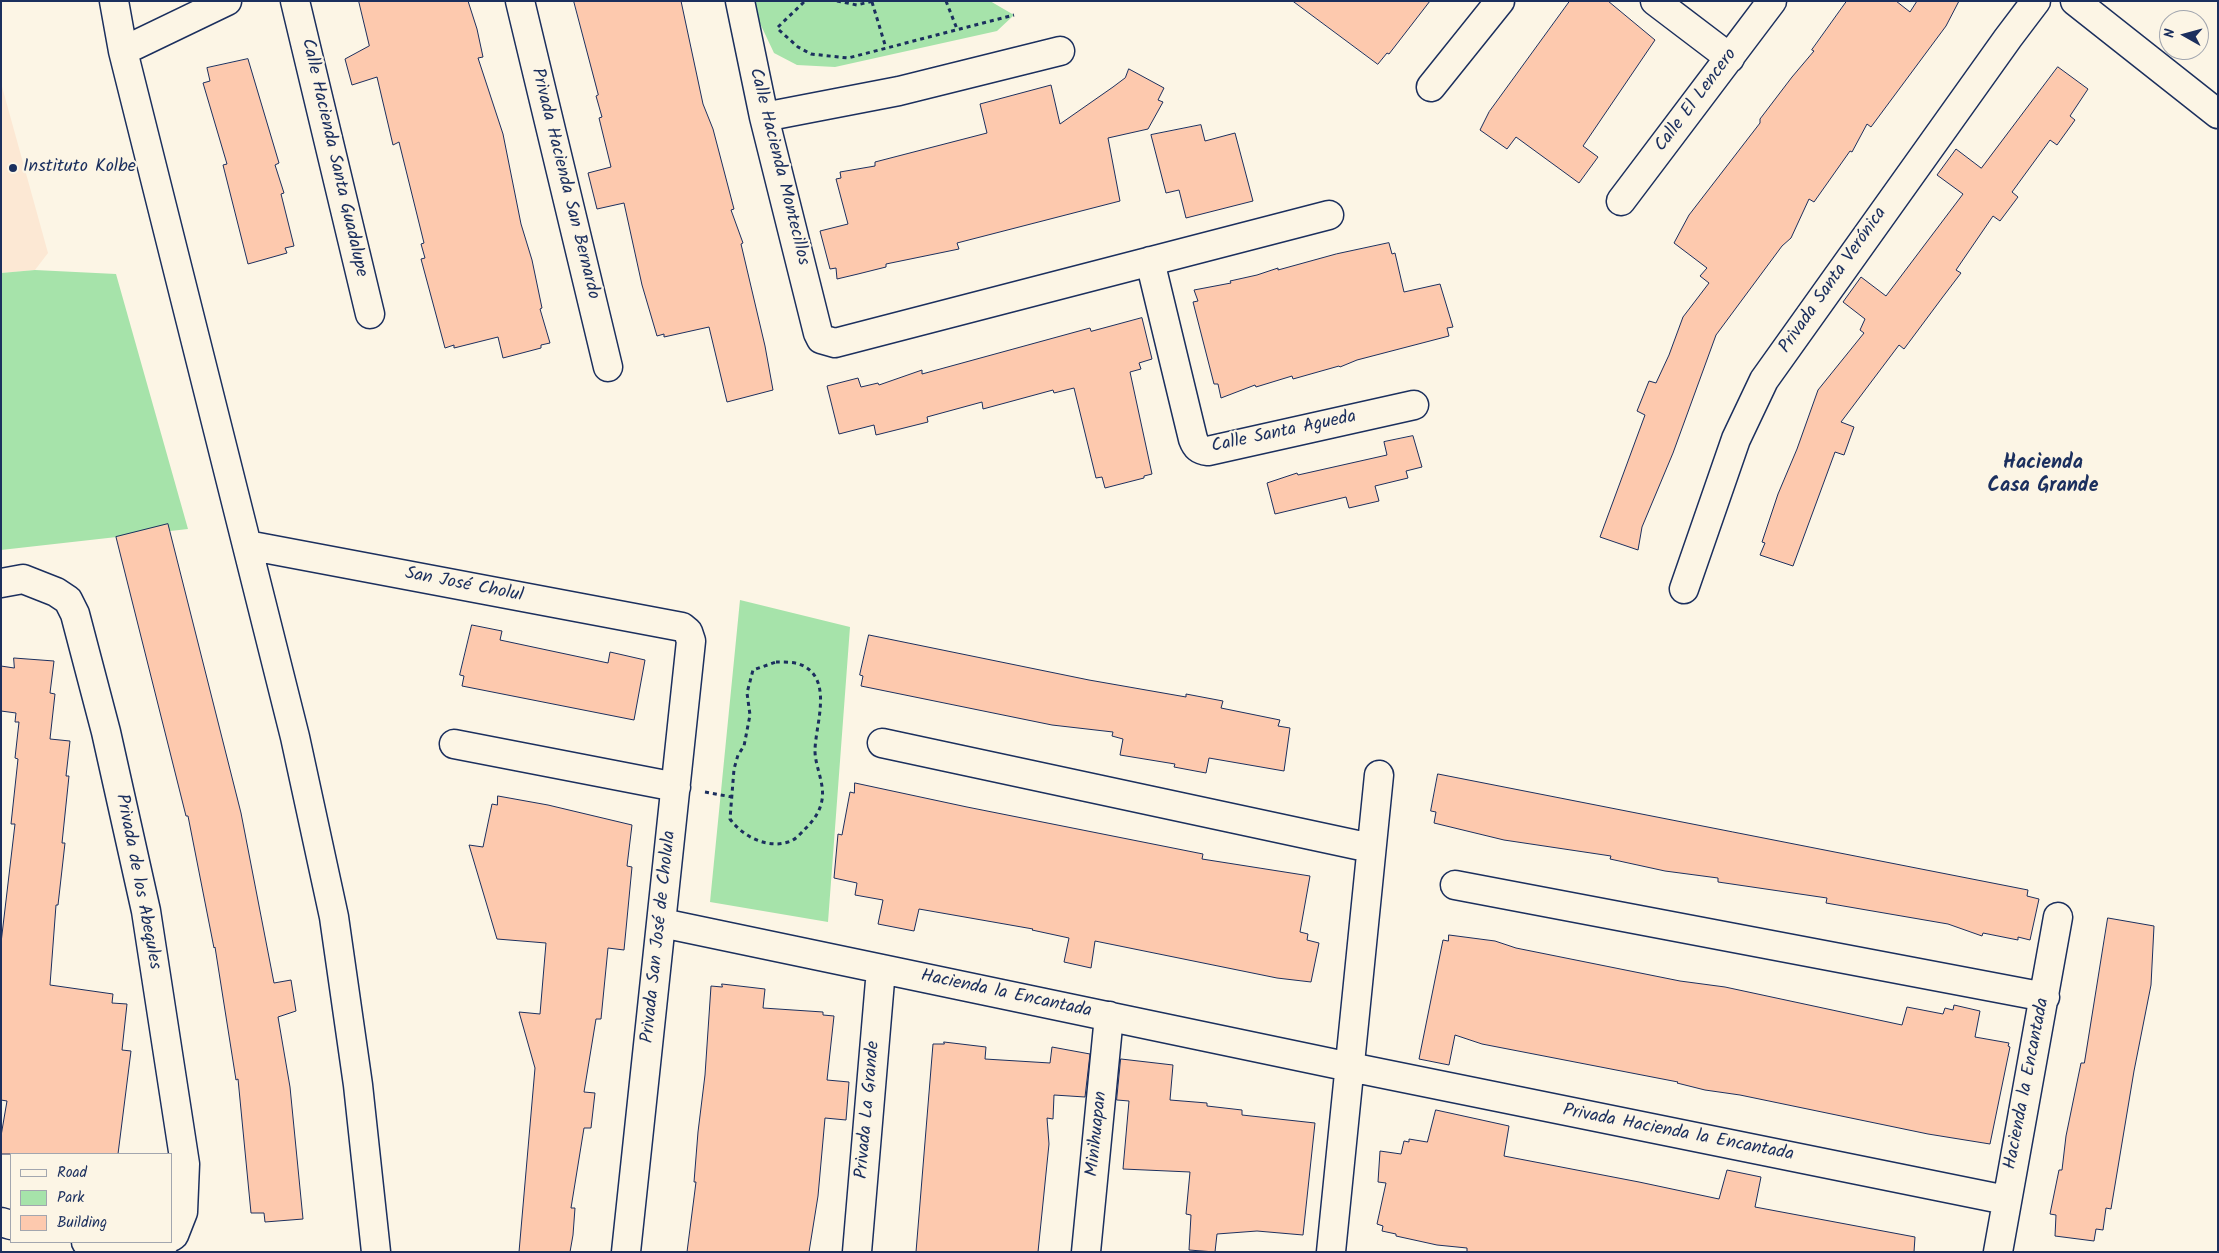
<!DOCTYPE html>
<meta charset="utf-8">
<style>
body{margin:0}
#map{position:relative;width:2219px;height:1253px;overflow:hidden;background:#fcf5e5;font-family:Kalam,sans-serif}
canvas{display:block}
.frame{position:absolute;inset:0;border:2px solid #1b2f5e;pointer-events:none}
.legend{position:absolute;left:10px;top:1153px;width:162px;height:90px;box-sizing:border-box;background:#fcf5e5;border:1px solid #a2a6af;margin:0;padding:6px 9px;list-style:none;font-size:15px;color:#1b2f5e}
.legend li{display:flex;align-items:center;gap:10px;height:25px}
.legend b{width:25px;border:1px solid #a2a6af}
.north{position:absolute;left:2159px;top:10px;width:50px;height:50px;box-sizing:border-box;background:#fcf5e5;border:1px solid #a2a6af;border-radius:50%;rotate:277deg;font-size:14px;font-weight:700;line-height:20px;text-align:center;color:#1b2f5e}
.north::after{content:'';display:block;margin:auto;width:18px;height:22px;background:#1b2f5e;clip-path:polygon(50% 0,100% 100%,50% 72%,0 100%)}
</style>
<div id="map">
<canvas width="2219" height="1253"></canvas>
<div class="frame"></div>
<ul class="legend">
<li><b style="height:6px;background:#fcf5e5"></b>Road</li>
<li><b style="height:14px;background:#a6e3aa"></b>Park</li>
<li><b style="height:14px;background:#fdc9ae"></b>Building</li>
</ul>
<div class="north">N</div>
</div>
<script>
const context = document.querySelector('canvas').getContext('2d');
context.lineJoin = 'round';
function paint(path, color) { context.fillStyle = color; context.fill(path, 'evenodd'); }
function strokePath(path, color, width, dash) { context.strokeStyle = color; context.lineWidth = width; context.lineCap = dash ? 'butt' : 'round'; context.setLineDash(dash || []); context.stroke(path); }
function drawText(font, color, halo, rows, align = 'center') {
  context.font = font + ' Kalam,sans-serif'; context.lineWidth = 4.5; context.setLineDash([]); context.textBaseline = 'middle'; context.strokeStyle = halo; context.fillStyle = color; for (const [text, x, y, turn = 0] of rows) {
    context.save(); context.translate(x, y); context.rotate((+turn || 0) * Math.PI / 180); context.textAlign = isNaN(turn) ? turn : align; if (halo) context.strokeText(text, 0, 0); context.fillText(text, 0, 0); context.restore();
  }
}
paint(new Path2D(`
 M1,83L48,253L35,270L1,273Z`), '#fce8d4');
paint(new Path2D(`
 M753,1H990L1014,15L997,31L835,67L797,65L774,53L757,17Z
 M35,270L116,274L188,529L1,550V273Z
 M740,600L850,627L828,922L710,902Z`), '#a6e3aa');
const building = new Path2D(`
 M359,1H468L477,29L483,57L478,58L503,134L521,224L532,260L542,308L540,309L550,343L541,345V348L503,358L498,337L454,348V345L445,348L421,259L425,258L421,244L424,243L399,142L393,145L377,77L352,85L345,59L369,46Z
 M574,1H681L703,104L713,129L734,209L731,210L743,243L741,244L765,346L773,390L727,402L709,327L664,337V334L657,336L642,285L624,203L597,209L588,173L611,167L599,118L602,117L596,96L598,95Z
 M1293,1H1430L1389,54L1387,53L1378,64Z
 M1570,1H1608L1655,40L1583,146L1598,157L1579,183L1516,137L1507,149L1480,130L1489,112Z
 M1847,1H1896L1910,12L1917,1H1959L1946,26L1871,127L1867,124L1852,152L1850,151L1814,202L1809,199L1791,238L1782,246L1716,335L1673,453L1642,527L1638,550L1600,537L1645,415L1637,411L1649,381L1656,383L1669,355L1683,317L1709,283L1700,276L1707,268L1674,243L1689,215L1760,123V119L1792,77L1814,51L1812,50Z
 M248,59L279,163L275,165L284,193L281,194L294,246L285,248L287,253L248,264L223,165L227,164L203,83L210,81L207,68Z
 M2058,67L2088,89L2070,116L2075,120L2057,145L2050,140L2012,192L2018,197L2000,221L1993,216L1956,270L1961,273L1942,298L1904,349L1899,345L1841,422L1854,427L1844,455L1835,452L1793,566L1760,555L1765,543L1762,542L1778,494L1797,449L1818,390L1864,333L1860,330L1865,319L1843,302L1861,277L1886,296L1963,194L1937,175L1956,149L1981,168Z
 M1129,69L1164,88L1158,100L1163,102L1148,129L1108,138L1120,201L957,243L959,249L886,264V267L858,274L837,279L836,268L830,269L820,231L848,224L836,179L841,178L840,172L875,166V162L987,133L980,104L1051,85L1060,124L1113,87L1125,78Z
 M1201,125L1205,141L1235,133L1253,201L1186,218L1179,190L1166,193L1151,135Z
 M1389,243L1392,254L1395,253L1404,292L1440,284L1453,327L1447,328L1449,336L1357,360L1340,367L1339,366L1293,379L1292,376L1256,387L1255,385L1221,398L1218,384H1214L1193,302L1198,301L1194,290L1231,283L1230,281L1257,275L1278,268V270L1336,254Z
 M1142,318L1152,359L1139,363L1141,369L1130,372L1152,474L1144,476V478L1105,488L1102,477L1096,478L1074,388L1054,393L1053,390L983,409L982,402L927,417L928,422L876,435L874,425L839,434L827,386L858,378L861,387L878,383L879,385L922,370V374L1090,328L1091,331Z
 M1413,436L1422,467L1406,471L1408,478L1375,486L1379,501L1349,508L1346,497L1275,514L1267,483L1297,473L1298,475L1387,455L1384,442Z
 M168,524L241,813L274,983L291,980L296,1011L278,1017L290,1087L303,1219L265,1222L264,1213H251L238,1079L236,1080L215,947L214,948L188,816H186L116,537Z
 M472,625L502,631L500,640L608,663L610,652L645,660L634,720L462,686L464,676L460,675Z
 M869,635L1089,680L1186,697V694L1223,701L1221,708L1280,720L1278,726L1290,728L1284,771L1209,758L1206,773L1174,767L1175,764L1120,755L1123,739L1112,736L1113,732L1052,725L861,686L863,676L860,675Z
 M14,658L54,661L50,693L55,694L50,739L70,741L66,776H69L62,843H65L58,905H56L50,985L113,994L112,1003L127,1004L122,1050L131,1051L118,1154H1V1136L7,1101L1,1100V943L15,824H11L18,759L15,758L19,722H15L16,713L1,711V666L14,668Z
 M1438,774L2028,890L2027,896L2039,899L2030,940L2018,937V940L1983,933L1982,936L1948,924L1826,903L1827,898L1718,882V878L1665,871L1610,859L1611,856L1504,840L1434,823L1436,812L1431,811Z
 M855,783L967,807L1203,854L1202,859L1310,876L1300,932L1308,934L1307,940L1319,943L1311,982L1277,978L1095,941L1091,968L1064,962L1069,938L1032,930L1033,929L919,909L914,931L878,924L883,900L855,895L857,883L834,878L838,834L842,835L850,792L854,793Z
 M498,796L548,805L632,825L627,866L632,867L624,950L608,948L601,1019H596L584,1092L595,1093L591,1128H584L571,1208H575L573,1235L570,1252H519L535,1068L519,1012L540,1014L546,943L497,939L469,845L483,847L492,804L497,805Z
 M2108,918L2154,926L2151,985L2134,1071L2111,1209L2106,1208L2103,1230L2096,1229L2094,1241L2055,1236L2056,1215L2050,1214L2059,1170H2062L2066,1136L2081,1063H2084Z
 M1449,935L1495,941L1516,948L1680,981L1725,987L1902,1025L1907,1007L1943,1014L1945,1008L1953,1010L1954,1005L1980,1011L1975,1037L2009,1043L2008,1046L2010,1047L1990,1144L1928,1134L1740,1095L1705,1090L1677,1083L1678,1082L1482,1044L1455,1035L1449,1065L1419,1059L1443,940L1448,941Z
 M722,984L765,989L763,1008L823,1012V1015L834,1016L827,1080L849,1082L846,1120L825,1118L818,1196L809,1252H687L696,1182H694L698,1132L705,1075L711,986L722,987Z
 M944,1042L986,1047L985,1059L1050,1063L1052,1047L1090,1054L1085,1097L1054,1095L1053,1119L1047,1118L1049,1144L1038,1252H916L933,1044H944Z
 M1121,1059L1173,1065L1170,1100L1207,1103V1106L1242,1110V1115L1315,1123L1303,1235L1257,1231L1217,1234L1215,1252L1189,1250L1191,1215L1186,1214L1190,1172L1123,1169L1129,1101L1117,1100Z
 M1436,1110L1509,1126L1504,1156L1639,1182L1719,1199L1727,1170L1761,1177L1755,1207L1915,1237L1914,1252H1467V1248L1437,1245L1396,1236V1234L1382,1231L1383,1226L1377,1224L1386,1183L1378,1182L1380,1151L1401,1154L1404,1141L1409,1142V1139L1427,1142Z`);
paint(building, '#fdc9ae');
strokePath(building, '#1b2f5e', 1);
const minor = new Path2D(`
 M114,1L123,51L295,737L334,917L358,1085L376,1252
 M295,1L370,314
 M520,1L608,367
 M740,1L764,117L818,333L821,339L835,343L1329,215
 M1655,1L1730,58
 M2075,1L2218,114
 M123,51L227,1
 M1431,87L1500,1
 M764,117L899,91L1060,51
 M1621,201L1772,1
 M1150,261L1193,439C1196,447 1199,450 1208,451L1414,405
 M247,545L682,627L688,632L691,641L626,1252
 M1,583L23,579L56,592L68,600L75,614L106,732L146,911L185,1164L183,1212L174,1235L171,1237
 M1684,589L1736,439L1764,380L2008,38L2036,1
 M882,743L1371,848
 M454,744L676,787
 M1455,885L2045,997
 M662,923L1350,1067L2006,1200
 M1,1222L11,1225
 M86,1242C112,1247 142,1253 165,1242
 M857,1252L881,969
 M1086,1252L1109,1016
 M1331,1252L1379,775
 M1998,1252L2058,917`);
strokePath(minor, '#1b2f5e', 31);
strokePath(new Path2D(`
 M837,1L857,5L873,1
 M946,1L957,29
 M872,2L886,48
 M778,27L805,1
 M779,30L798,47L811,54L848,58L1014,15
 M776,662C783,662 793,662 799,664C835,677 815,725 815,751C815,766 825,784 822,800C820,812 813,821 805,829C801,833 796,839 791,841C769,850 743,837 730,819L734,769L738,755L744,746L750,715L747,693L753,670Z
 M705,792L732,797`), '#1b2f5e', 3, [4, 4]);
strokePath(minor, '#fcf5e5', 28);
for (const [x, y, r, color] of [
 [13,168,5,"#1b2f5e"]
]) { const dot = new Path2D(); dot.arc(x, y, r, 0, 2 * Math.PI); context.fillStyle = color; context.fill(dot); strokePath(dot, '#fcf5e5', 2); }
drawText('18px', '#1b2f5e', '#fcf5e5', [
 ["Calle El Lencero",1697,101,-53],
 ["Calle Hacienda Santa Guadalupe",333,158,77],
 ["Calle Hacienda Montecillos",778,167,76],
 ["Privada Hacienda San Bernardo",564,184,76],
 ["Privada Santa Verónica",1834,281,-55],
 ["Calle Santa Agueda",1284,433,-12],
 ["San José Cholul",464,586,11],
 ["Privada de los Abequles",137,882,79],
 ["Privada San José de Cholula",660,937,-84],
 ["Hacienda la Encantada",1006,995,12],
 ["Hacienda la Encantada",2028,1084,-79],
 ["Privada La Grande",869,1110,-85],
 ["Minihuapan",1098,1134,-84],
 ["Privada Hacienda la Encantada",1678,1134,11]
]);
drawText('18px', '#1b2f5e', '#fcf5e5', [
 ["Instituto Kolbe",23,168]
], 'left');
drawText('bold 20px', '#1b2f5e', '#fcf5e5', [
 ["Hacienda",2043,465],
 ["Casa Grande",2043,488]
]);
</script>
